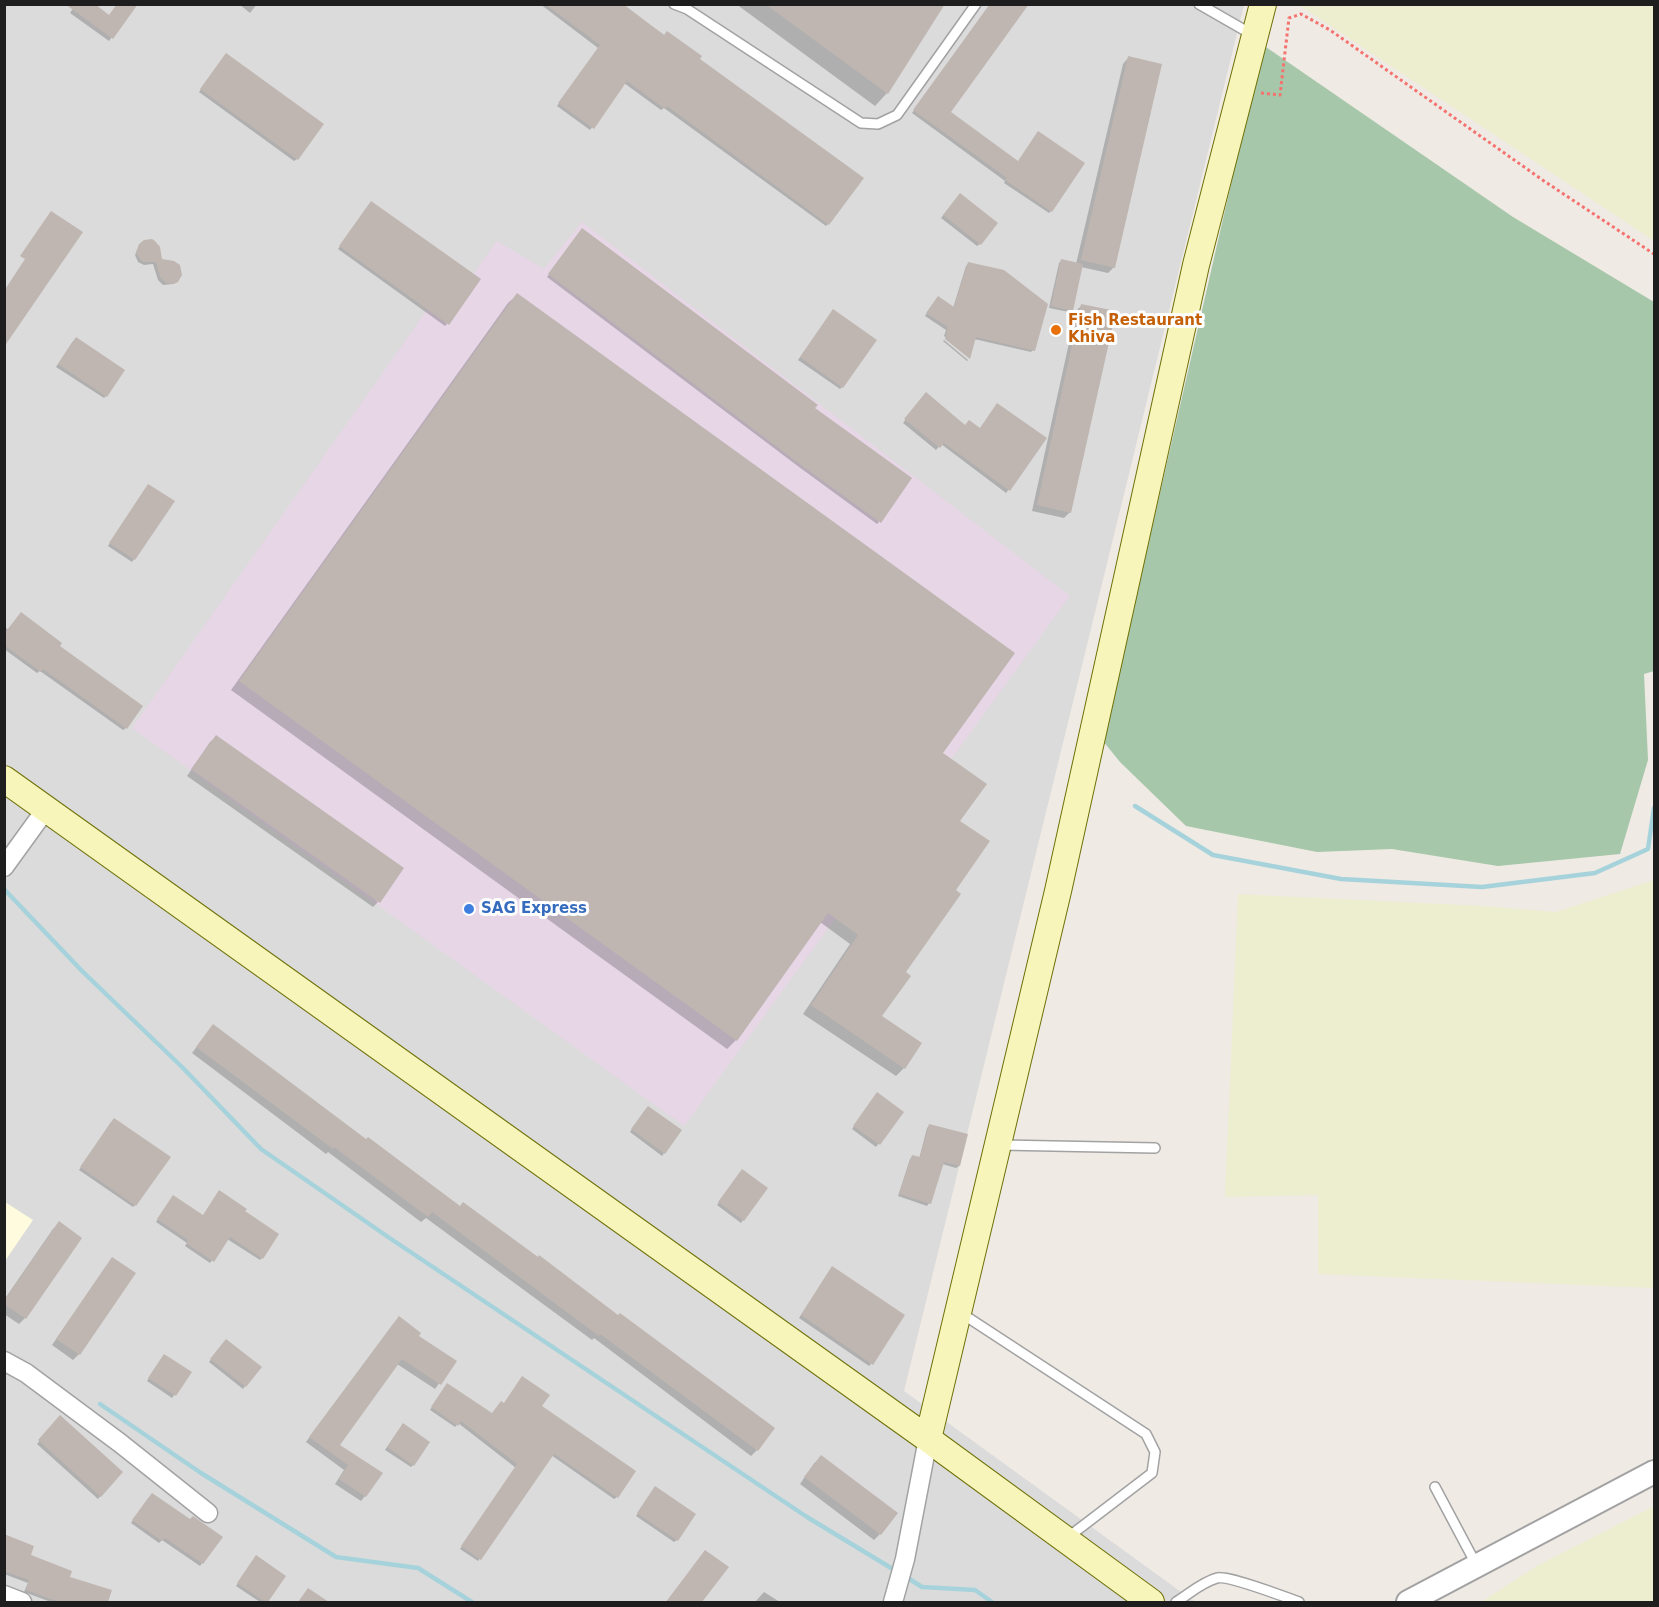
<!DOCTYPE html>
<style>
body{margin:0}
#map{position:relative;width:1659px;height:1607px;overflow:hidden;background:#efeae4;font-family:"DejaVu Sans",sans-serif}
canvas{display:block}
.frame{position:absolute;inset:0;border:6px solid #1e1e1e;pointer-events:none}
</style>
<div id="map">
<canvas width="1659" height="1607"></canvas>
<div class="frame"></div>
</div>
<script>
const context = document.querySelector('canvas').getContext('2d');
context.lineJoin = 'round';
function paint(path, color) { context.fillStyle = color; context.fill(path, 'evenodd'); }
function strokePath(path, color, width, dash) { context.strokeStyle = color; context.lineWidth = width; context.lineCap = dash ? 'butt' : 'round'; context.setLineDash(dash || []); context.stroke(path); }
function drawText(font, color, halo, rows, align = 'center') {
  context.font = font + ' "DejaVu Sans",sans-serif'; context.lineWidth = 6; context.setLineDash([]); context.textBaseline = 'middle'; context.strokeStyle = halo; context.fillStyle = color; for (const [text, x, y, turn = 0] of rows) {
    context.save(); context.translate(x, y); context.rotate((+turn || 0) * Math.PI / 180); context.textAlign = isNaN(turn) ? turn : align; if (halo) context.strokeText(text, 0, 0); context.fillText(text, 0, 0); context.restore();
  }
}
paint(new Path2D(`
 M5,5H1244L904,1391L1195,1602H5Z`), '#dcdbdb');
paint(new Path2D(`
 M582,222L1070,596L684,1126L132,728L427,310L443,316L497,241L544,269Z`), '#e7d6e6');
paint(new Path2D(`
 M5,1202L33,1220L5,1261Z`), '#fefbde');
paint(new Path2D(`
 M1299,5H1654V241Z
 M1654,880V1288L1318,1274V1195L1225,1197L1238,894L1482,906L1556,912Z
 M1654,1506V1602H1481L1537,1566Z`), '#ededd0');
paint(new Path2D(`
 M1263,45L1513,217L1654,302V671L1644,674L1648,760L1620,854L1498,866L1392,849L1317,852L1186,826L1120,762L1103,741Z`), '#a6c7a9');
paint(new Path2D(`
 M76,4L109,17L136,4L109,41L70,13Z
 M239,4H257L250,13Z
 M540,4H620L698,59L828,224L826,226L664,108L661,110L624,83L590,130L557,106L598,48Z
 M736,4H943L887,93L875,106Z
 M990,4L949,112L1051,211L1049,213L1004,183L1005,181L912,113Z
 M224,57L297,159L294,161L199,92Z
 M1128,58L1114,267L1108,273L1081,267L1071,310L1069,312L1049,308L1059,263L1061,261L1076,264L1123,64Z
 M958,197L980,244L977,246L941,218Z
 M369,205L447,324L445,326L338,249Z
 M580,233L813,408L879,522L877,524L799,467L547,277Z
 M139,246L161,260L176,281L173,284L163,285L158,280L153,264L144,265L138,262L135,255Z
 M969,263L1033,350L1031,352L974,339L970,357L944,336L946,330L925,316L936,300L953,308L966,266Z
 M517,295L941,753L958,821L954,890L904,972L880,1016L904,1068L896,1076L803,1014L850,944L820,922L736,1040L727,1049L231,690L508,303Z
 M1082,305L1070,512L1064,518L1032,511L1076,311Z
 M831,314L842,387L840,389L798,360Z
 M944,340L968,360L967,361L943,341Z
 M73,341L106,396L104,398L56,367Z
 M924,397L965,426L979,430L1045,439L1006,493L941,444L936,450L903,423Z
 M146,488L173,501L132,562L108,546Z
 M4,627L9,630L58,646L126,728L123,730L40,671L37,673L4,649Z
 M216,737L378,902L373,907L187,776L210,742Z
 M208,1032L618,1317L757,1450L751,1456L594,1338L592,1340L426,1218L421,1222L328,1152L326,1154L192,1053Z
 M875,1097L902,1112L876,1147L852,1129Z
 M645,1110L664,1153L662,1156L630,1132Z
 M111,1122L135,1205L133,1207L79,1170Z
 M929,1126L959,1166L956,1168L942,1164L929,1203L927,1206L898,1196L910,1159L913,1156L919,1159L927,1128Z
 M740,1173L743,1220L741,1223L717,1205Z
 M171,1199L202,1216L243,1212L262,1258L260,1260L227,1239L210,1263L185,1246L187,1243L156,1222Z
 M59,1223L25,1318L19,1324L4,1314V1300L53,1229Z
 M107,1265L79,1354L73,1360L52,1345Z
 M830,1270L871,1364L869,1366L799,1318Z
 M394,1323L455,1361L435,1389L397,1364L338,1445L365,1496L361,1501L335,1484L344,1470L306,1442Z
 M224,1343L245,1386L243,1389L209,1362Z
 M162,1358L190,1373L172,1398L147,1381Z
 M445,1387L492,1415L504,1405L540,1407L617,1497L614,1499L551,1455L478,1561L460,1549L516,1468L458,1423L455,1427L430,1410Z
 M60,1417L121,1472L98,1499L37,1444Z
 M401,1427L413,1465L411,1467L385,1450Z
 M815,1462L880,1534L874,1540L800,1484Z
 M653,1491L677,1540L674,1542L636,1516Z
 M149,1497L202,1563L200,1566L162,1540L159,1543L131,1523Z
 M4,1536L29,1556L68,1578L110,1591L106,1602H51L24,1592L28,1583L4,1574Z
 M705,1552L726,1567L700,1602H666Z
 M254,1560L284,1576L266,1602H260L236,1586Z
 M764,1592L780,1602H755Z`), '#0003');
strokePath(new Path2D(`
 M1135,806L1213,855L1341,879L1482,887L1595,873L1648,849L1654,808
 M4,889L82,971L182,1067L261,1149L391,1239L807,1517L896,1571
 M100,1404L201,1473L336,1557L418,1568L472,1602
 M903,1575L922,1587L975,1590L992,1602`), '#a6d3db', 4.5);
paint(new Path2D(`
 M65,4H95L109,15L117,4H138L113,39Z
 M545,4H623L664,35L667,31L702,56L700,59L864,178L829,225L667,106L665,109L627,81L594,129L558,103L600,45Z
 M765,4H945L888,94Z
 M990,4H1029L951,112L1018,161L1038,131L1085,163L1052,212L1005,180L1007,178L913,110Z
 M226,53L324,124L298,160L200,89Z
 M1128,56L1162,64L1115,268L1081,260Z
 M960,193L998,223L981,245L943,215Z
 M371,201L481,279L449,325L339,246Z
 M51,211L83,232L4,347V291L25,259L20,256Z
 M582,228L818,405L815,408L912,478L881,523L801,465L548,274Z
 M152,239L155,241L160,247L162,259L174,261L180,265L182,275L178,282L174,284L166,283L160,277L156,262H143L138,256L136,252L139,244L144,240Z
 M1061,259L1083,264L1073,311L1051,306Z
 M968,262L1004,270L1048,304L1035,351L976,337L970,359L945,339L948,327L926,313L938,296L954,307Z
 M517,293L1015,653L943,753L987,784L960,821L990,841L956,890L961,894L906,972L911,976L882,1016L922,1043L905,1069L811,1005L858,935L828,913L737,1041L239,681Z
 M1081,304L1116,311L1071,513L1037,505Z
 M833,309L877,340L843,388L800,357Z
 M76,337L125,370L107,397L58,364Z
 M926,392L965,425L969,420L980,428L997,403L1047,438L1010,491L944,443L940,448L904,419Z
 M148,484L175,501L135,560L109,543Z
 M21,612L62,643L60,646L143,706L127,729L43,669L41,672L4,645V634Z
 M216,735L404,868L380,903L191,769Z
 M213,1024L366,1139L368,1137L460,1206L463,1202L538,1257L539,1255L618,1315L620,1313L775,1428L758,1451L600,1334L599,1336L432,1212L428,1217L334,1147L333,1149L196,1047Z
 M877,1092L904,1112L880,1145L853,1126Z
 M648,1106L682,1130L665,1154L631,1129Z
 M114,1118L171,1157L136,1206L80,1167Z
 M929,1124L968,1134L960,1166L944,1162L931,1204L899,1194L912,1155L920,1157Z
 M742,1169L768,1188L744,1221L718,1202Z
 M219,1190L247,1209L245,1211L279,1234L263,1259L230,1237L214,1262L186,1243L188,1240L157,1219L173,1195L203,1215Z
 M59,1221L82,1238L26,1319L4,1304V1301Z
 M112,1257L136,1273L80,1355L56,1339Z
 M832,1266L905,1315L873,1365L801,1315Z
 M399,1316L421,1333L419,1336L457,1361L441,1385L402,1359L340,1445L383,1473L366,1497L339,1479L348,1465L309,1437Z
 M226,1339L262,1367L246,1387L210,1359Z
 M164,1354L192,1372L176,1396L148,1378Z
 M522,1376L550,1395L542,1406L636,1471L618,1498L554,1454L481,1560L461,1546L517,1464L461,1421L458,1426L431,1407L447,1383L492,1413L501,1401L504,1403Z
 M60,1415L123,1472L101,1497L38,1440Z
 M403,1423L430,1442L414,1466L387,1447Z
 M821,1455L898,1513L881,1535L804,1477Z
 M655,1486L696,1514L678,1541L637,1513Z
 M152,1493L190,1519L193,1516L223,1537L203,1564L165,1538L162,1541L132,1520Z
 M4,1534L34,1546L31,1555L72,1571L70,1577L112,1590L108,1602H59L26,1590L29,1580L4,1571Z
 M705,1550L729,1567L702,1602H666Z
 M256,1555L286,1576L268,1602H265L237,1583Z
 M308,1588L329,1602H298Z`), '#bfb6b1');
const service = new Path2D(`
 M674,4L687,9L861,123L878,124L897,115L976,4
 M1199,4L1253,35
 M1001,1145L1155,1148
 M961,1313L1146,1434L1155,1452L1152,1473L1067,1538
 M1435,1487L1477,1566
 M1176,1602C1189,1594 1202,1582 1217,1578C1228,1575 1285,1597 1299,1602`);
const minor = new Path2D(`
 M4,867L46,809
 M4,1361L26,1373L120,1443L208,1513
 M4,1595L22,1602
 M893,1602L905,1559L928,1439`);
const tertiary = new Path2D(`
 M1408,1602L1654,1472`);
const secondary = new Path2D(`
 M4,779L928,1439L1151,1602
 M928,1439L1058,891L1196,265L1263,4`);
strokePath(service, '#a2a2a2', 12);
strokePath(minor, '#a2a2a2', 21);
strokePath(tertiary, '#a2a2a2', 26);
strokePath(secondary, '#6e7109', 28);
strokePath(new Path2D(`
 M1261,93L1280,95L1289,18L1301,14L1330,30L1544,181L1654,254`), '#f5726f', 3, [3, 3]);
strokePath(service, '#fff', 9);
strokePath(minor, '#fff', 18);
strokePath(tertiary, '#fff', 22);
strokePath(secondary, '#f7f5ba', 26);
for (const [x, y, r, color] of [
 [1056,330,6,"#e8710a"],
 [469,909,6,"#3f7fe0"]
]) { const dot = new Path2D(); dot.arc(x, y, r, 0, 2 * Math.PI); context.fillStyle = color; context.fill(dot); strokePath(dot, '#fff', 2); }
drawText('bold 15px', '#c56008', '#fff', [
 ["Fish Restaurant",1068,321],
 ["Khiva",1068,338]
], 'left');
drawText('bold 15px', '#366cbe', '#fff', [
 ["SAG Express",481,909]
], 'left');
</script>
